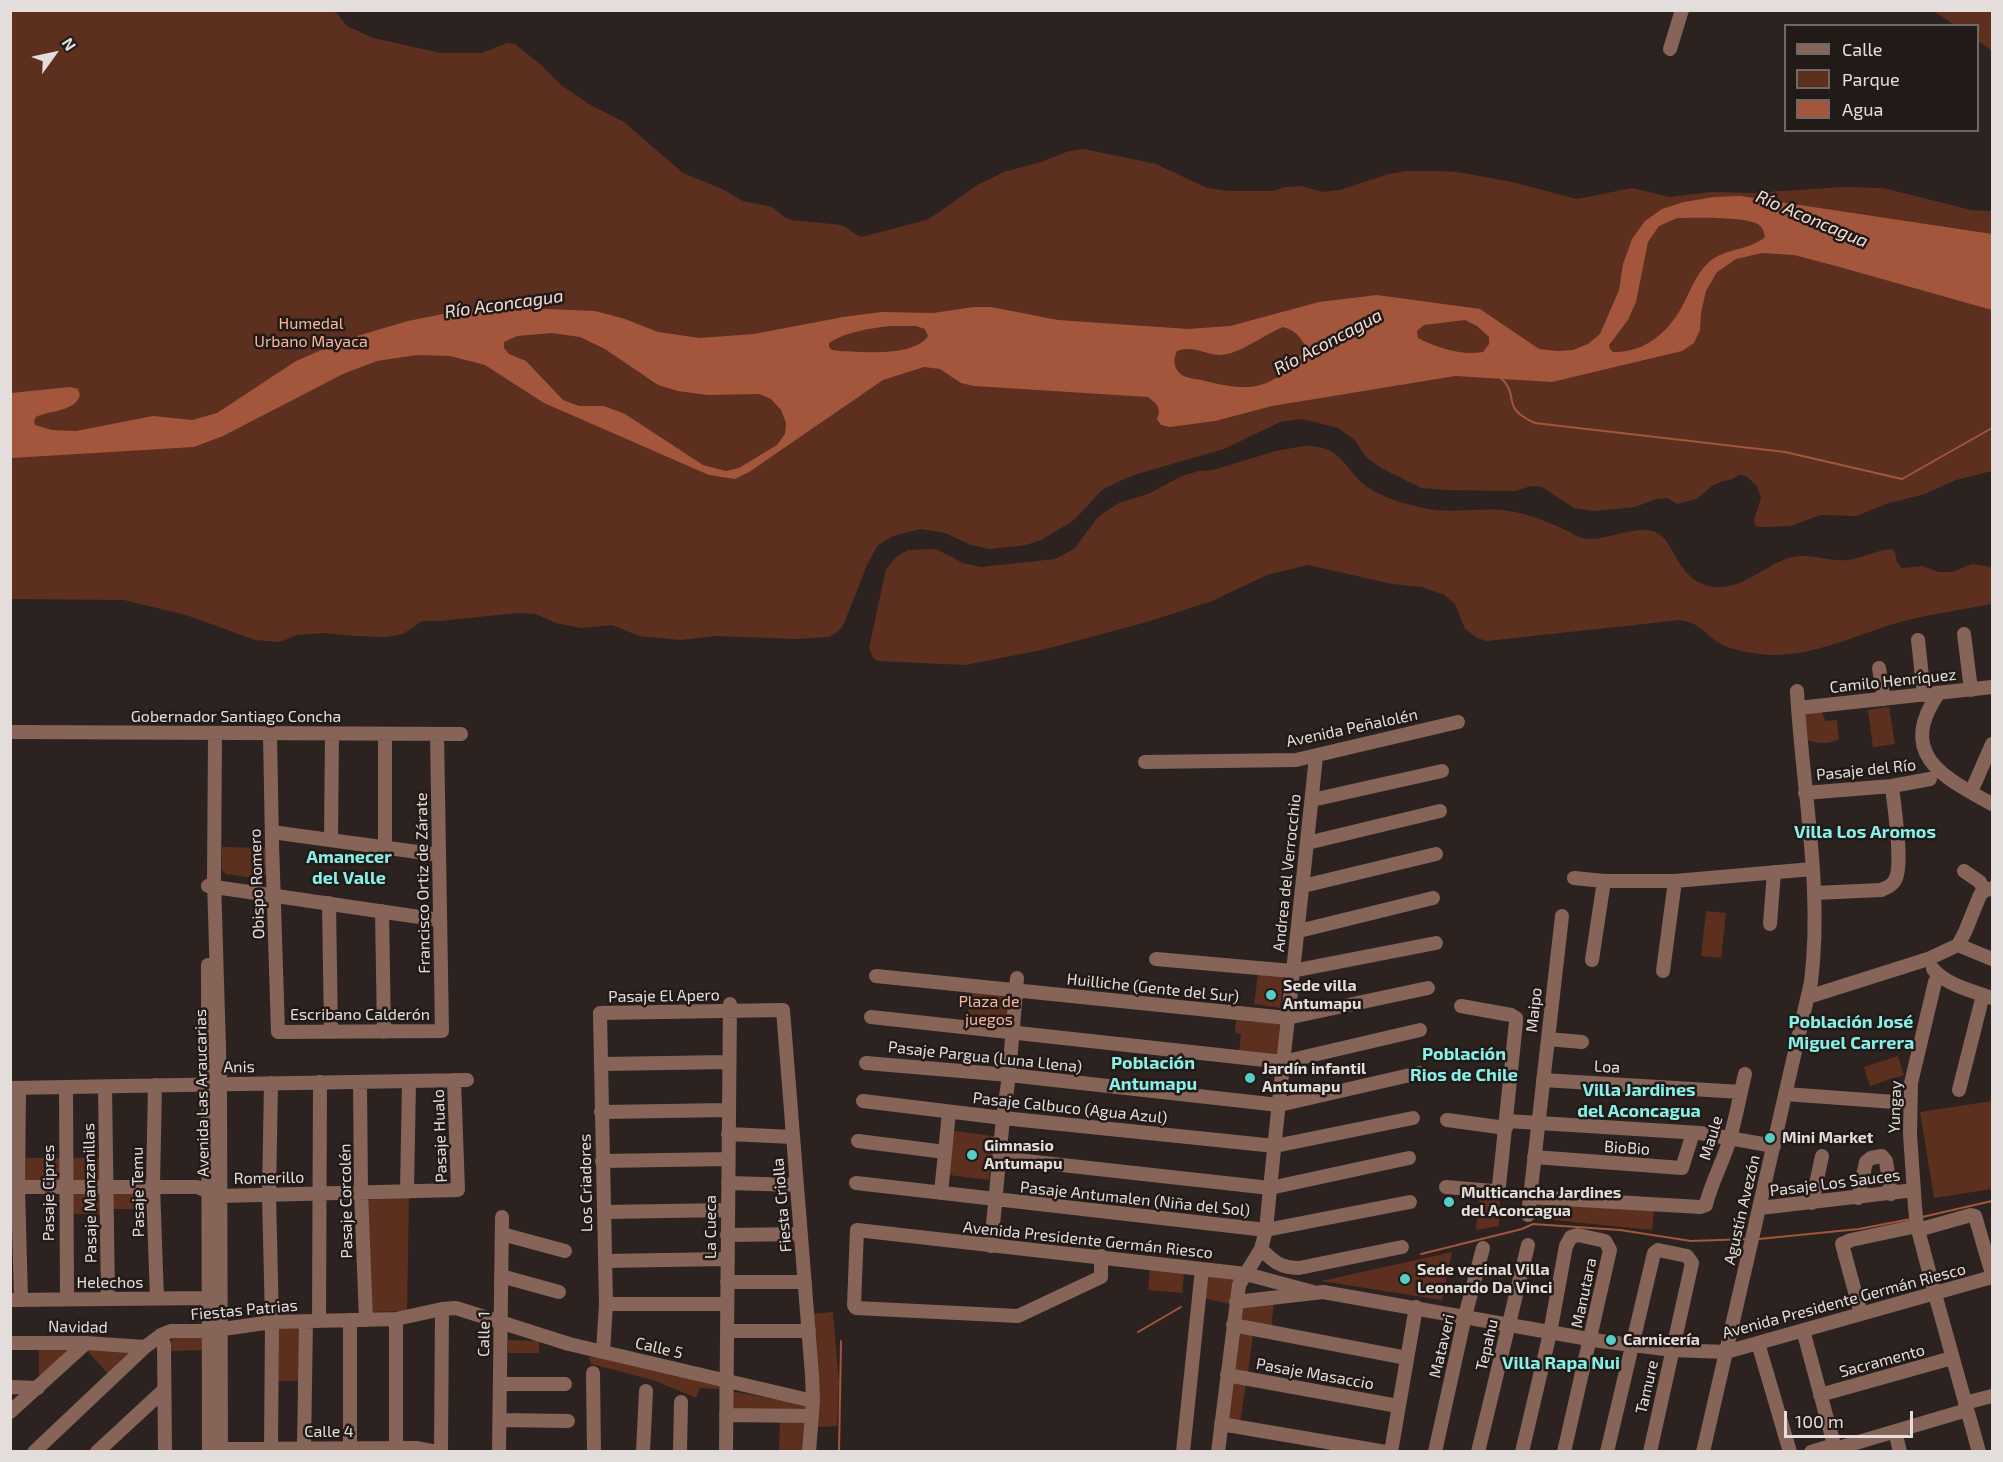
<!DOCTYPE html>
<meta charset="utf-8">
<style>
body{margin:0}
#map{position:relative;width:2003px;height:1462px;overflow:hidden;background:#2c2321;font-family:"Exo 2",sans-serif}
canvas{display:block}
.frame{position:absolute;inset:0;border:12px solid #e3dddb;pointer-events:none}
.legend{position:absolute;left:1784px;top:24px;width:195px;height:108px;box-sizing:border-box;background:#221a17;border:2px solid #6f6865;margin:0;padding:8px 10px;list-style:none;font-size:18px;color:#e3dddb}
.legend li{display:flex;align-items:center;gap:12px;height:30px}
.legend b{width:30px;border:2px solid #6f6865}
.north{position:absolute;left:24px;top:24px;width:60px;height:60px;-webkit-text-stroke:4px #221a17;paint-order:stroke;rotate:57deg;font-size:16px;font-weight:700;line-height:24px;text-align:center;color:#e3dddb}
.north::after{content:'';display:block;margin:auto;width:21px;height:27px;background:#e3dddb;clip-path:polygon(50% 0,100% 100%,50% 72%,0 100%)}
.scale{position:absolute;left:1784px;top:1411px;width:129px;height:27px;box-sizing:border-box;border:3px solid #e3dddb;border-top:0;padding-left:8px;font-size:18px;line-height:21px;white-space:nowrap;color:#e3dddb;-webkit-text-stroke:4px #221a17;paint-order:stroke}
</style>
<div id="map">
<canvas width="2003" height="1462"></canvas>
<div class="frame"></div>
<ul class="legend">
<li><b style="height:8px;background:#876458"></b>Calle</li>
<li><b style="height:16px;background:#5d2f1f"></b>Parque</li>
<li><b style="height:16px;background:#a3563c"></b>Agua</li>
</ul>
<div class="north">N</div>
<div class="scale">100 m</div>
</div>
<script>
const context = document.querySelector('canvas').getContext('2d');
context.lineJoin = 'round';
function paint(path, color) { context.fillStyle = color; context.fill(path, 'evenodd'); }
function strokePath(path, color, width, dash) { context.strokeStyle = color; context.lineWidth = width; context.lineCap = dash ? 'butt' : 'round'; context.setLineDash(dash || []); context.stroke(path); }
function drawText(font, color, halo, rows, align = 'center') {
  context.font = font + ' "Exo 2",sans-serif'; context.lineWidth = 5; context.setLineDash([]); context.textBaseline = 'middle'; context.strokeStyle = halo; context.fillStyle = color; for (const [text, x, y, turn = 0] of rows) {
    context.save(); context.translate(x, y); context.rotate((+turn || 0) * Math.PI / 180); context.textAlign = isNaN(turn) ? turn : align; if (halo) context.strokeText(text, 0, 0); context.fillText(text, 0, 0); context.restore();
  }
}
paint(new Path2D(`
 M11,11H335L347,26L373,38L441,53H482L507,43L515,44L541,65L561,85L589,104L624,122L683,173L722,189L743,201L772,207L784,217L792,220L841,225C849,228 854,235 862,237L926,220L938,213L977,185L1004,172L1041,162L1069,151L1084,149L1156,164L1207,188L1229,191H1273L1285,187L1300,186L1323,192L1340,190L1389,174L1406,171H1438L1458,172L1512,182L1577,199L1632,188L1670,197L1712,192L1752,193L1843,187L1883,188L1971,210L1992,211V471L1956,480L1925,494L1886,504L1856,516L1821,515L1790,526L1760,527L1755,525L1754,520L1761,498L1757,486L1746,476L1739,475L1733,479L1723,481L1712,486L1697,499L1677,504L1667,498L1656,499L1635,507L1594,511L1574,508L1542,487L1531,486L1515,491L1446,490L1421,488L1381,468L1366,457L1355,440L1338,428L1302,419L1280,422L1224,449L1137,474L1120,481L1102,490L1075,519L1063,527L1041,540L1026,545L990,549L971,545L945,533L921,529L893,536L878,545L867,565L843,626L836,633L829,637L797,639L716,636L680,640L639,636L612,625L581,628L556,623L536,614L517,613L439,621H422L403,634L387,637L355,636L324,633L297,635L280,642L255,640L186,615L124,600L11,599Z
 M1933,11H1992V51L1978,41V26L1955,25Z
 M1303,446C1347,445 1342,472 1372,490C1387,499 1406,504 1423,508C1449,514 1475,508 1500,510C1523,512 1545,520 1565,530C1571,532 1576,537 1582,538C1604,544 1637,522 1657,533C1674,541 1677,576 1705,585C1737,595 1761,567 1789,558C1808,552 1828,562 1848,560C1863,558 1876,550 1892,549L1895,552L1897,562L1902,568L1922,566L1939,572H1952L1972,564L1992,567V604C1961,610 1928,614 1897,623C1856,635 1817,655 1773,655C1760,655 1729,650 1719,643C1703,633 1701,623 1680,620L1487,641L1477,638L1465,629L1455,604L1444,595L1422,587L1392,584L1308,565L1267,575L1212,601L1147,622L1042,650L965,665L878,661L873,658L869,648L886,569L896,557L908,550L936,549L963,563L981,567L1055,559L1074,549L1098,517L1119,503L1148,494L1182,476L1199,471L1213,470L1276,451Z
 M1889,707L1895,744L1873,747L1868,710Z
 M1821,709L1825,721L1837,720L1839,739C1829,745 1817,743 1806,740L1805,713Z
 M222,847L267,848L268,872L261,879L226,874L222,870Z
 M1706,911L1726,913L1721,958L1701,956Z
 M1258,974L1284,977L1280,1008L1254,1004Z
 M971,991L1010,996L1008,1031L966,1026Z
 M1236,1020L1280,1024L1278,1056L1239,1052L1241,1034L1235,1033Z
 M1898,1056L1904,1075L1870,1086L1864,1067Z
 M1992,1101V1189L1934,1198L1920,1112Z
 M954,1131L994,1136L989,1180L949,1175Z
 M21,1158H62V1183H21Z
 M69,1158H103V1183H69Z
 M108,1193H150V1209H108Z
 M67,1194H101V1214H68Z
 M1479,1195L1500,1198L1499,1226L1476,1230Z
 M409,1197L407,1311L369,1312L366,1200Z
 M1536,1200L1654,1211L1652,1230L1534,1218Z
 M1452,1252L1442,1300L1321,1281Z
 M1150,1270L1184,1273L1182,1293L1148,1290Z
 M1207,1271L1235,1272L1230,1304L1204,1298Z
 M1274,1302L1271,1330L1239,1324L1242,1306Z
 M833,1312L839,1382L837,1426L817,1427L813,1314Z
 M301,1327V1381H275V1328Z
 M1239,1333L1253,1335L1248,1373L1233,1371Z
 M202,1337L203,1350L171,1351V1341L173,1338Z
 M508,1340L539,1341V1353H508Z
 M39,1349H73L39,1381Z
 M86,1349H132L107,1373Z
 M589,1357H602L721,1384L720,1389L700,1388L696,1398L653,1380L591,1364Z
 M1232,1381L1246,1384L1240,1422L1226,1419Z
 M731,1391L805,1405L806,1412L731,1410Z
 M780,1421L805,1422L803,1451L779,1452Z`), '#5d2f1f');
paint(new Path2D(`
 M1740,196L1992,234V310L1836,266L1794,255L1762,253L1736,259L1717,272L1706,291L1701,313L1700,330L1694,343L1682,351L1552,382L1455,376L1272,406L1215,421L1170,427L1161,425L1157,419C1162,408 1157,404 1148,397L974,386L961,383L940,369L924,367L883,380L749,472L735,479L709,475L544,403L485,365L450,356L417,355L377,361L343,374L223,436L194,447L11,458V393L70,387L78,389L80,395C75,412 50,410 36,417L34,421L35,425L52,430L76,431L153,416L192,420L217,413L296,361L347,339L408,321L453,312L495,307L595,311L625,319L658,332L700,338L754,334L843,317L882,312L933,313L974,307H991L1058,320L1188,329L1230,326L1319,302L1377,295L1480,309L1539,349L1557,351L1573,350L1588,344L1600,334L1619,290L1623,264L1632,239L1645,221L1662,209L1684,202L1714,197ZM1677,218C1694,218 1747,216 1759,225C1763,228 1764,232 1765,237C1749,251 1722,248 1707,264C1696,275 1690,291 1683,305C1669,331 1646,353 1613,352L1610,349L1609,345L1628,320L1636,302L1648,242L1659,226ZM1465,320L1477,326L1489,337V344L1483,352C1462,356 1437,348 1418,338L1417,331L1424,325ZM889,326H916L925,329L928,336C914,357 863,352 840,351L832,350L829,347V343C847,331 869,329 889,326ZM1283,327C1294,330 1299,335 1305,345C1302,356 1296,360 1289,368C1263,393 1238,389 1205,381C1199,379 1188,379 1182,375C1173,369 1173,359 1177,351C1194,345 1203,354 1219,355C1237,356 1265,334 1283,327ZM552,333L580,337L605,349L658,385L678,391L708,395L759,394L771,399L781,410L786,423L785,434L777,445L739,468L726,471L703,465L625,414L604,406H579L563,400L526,361L509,354L504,348V342L517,336Z`), '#a3563c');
strokePath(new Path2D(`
 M1501,378C1521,397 1499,407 1535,423L1785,452L1902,479L1992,428
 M1922,1217L1992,1201
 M1759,1239L1859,1229L1911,1219
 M1421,1254L1522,1229L1533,1224L1620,1230L1691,1241L1748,1239
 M1138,1332L1181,1307
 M839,1452L841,1341`), '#a3563c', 2);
strokePath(new Path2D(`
 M1670,49L1682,10
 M1964,634L1971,690
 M1918,640L1924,695
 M1879,668L1884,699
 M1938,694C1896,755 1945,778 1992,804
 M1798,708L1992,687
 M11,732L461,734
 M215,734L214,880L220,1083L221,1452
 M270,734L272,843L278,1032L442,1031L437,734
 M1145,762L1296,760L1458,722
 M1971,792L1992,744
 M1805,793L1892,786L1930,779
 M1312,800L1442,771
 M272,832L439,855
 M331,840L332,734
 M1307,843L1440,811
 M385,848V734
 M1964,871L1980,882L1984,891
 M1574,878L1604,881H1675L1812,869
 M208,886L440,920
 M1303,886L1436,854
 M1814,893L1881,890C1888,887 1893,885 1896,878C1903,861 1894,807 1892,786
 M329,903L331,1032
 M382,911L384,1032
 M1770,924L1774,872
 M1299,931L1433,898
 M1958,945L1992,959
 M1156,959L1292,971L1436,943
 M1592,960L1604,881
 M208,965L209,1452
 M1933,969C1946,985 1973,991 1992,998
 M1663,971L1675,881
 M876,976L1287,1018L1428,988
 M1939,976L1935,982L1911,1083L1910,1134L1915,1207L1917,1226L1935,1294L1979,1452
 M1808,997L1928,959L1958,945L1965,932L1980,895L1984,891L1992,888
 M871,1017L1283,1062L1420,1030
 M1548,1039L1582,1042
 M866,1063L1009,1075L1279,1105L1419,1073
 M601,1064L729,1062
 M1543,1080L1741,1092
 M360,1082L361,1192L366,1320
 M155,1085L153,1186L157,1299
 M66,1087L67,1299
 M105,1087L108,1299
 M10,1088L467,1080
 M19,1088L18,1187L21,1300
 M1959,1090L1983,995
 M1785,1094L1895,1102
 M863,1101L1003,1118L1275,1146L1413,1118
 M601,1112L729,1110
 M1447,1120L1506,1128
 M1507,1121L1700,1133L1774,1146
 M728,1134L793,1137
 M858,1141L945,1152
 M1534,1157L1682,1168L1693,1133
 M999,1158L1270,1188L1409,1158
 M602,1161L728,1159
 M728,1183L796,1185
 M856,1183L1266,1230L1410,1202
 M10,1187H197L220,1196L458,1190L454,1080
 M1446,1187L1493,1191L1498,1189L1499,1186L1516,1022V1018L1511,1015L1461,1006
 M407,1191L409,1081
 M941,1193L949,1112
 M1530,1197L1700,1207L1706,1205C1711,1182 1724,1161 1730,1138C1736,1117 1740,1095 1745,1074
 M1858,1198L1866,1162L1871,1158L1882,1156L1886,1161L1891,1194
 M1812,1203L1822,1156
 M1760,1208L1914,1190
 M604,1212L728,1210
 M1528,1215L1562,916
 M1918,1230L1971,1215L1975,1216L1992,1274
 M502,1234L565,1251
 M727,1235L801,1234
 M991,1246L1003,1118L1009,1075L1017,978
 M1261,1249C1273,1261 1280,1268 1299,1268L1402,1247
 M1101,1256V1277L1018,1316L856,1308L854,1305L857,1230L1246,1274L1313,1292
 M605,1261L727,1259
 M501,1276L559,1292
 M727,1282H805
 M10,1300L209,1298
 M1236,1302L1323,1292L1600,1341L1673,1350L1726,1352L1992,1277
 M606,1304H727
 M1861,1314L1842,1244L1851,1240L1917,1226
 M396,1319V1448
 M350,1320V1449
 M319,1321L320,1082
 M1233,1325L1407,1358
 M1803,1330L1836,1452
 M727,1331H809
 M161,1335L164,1345L165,1452
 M10,1343H86L145,1347
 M1758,1343L1790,1452
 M603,1352L606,1304L600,1013L783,1010L812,1375L813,1401L809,1452
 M593,1373L594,1452
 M1227,1375L1398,1406
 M500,1384H565
 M10,1387L38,1388
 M1820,1395L1952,1358
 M1965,1403L1992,1396
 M10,1412L86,1343
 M726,1415L812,1416
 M500,1420L568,1421
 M1221,1424L1386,1452
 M1895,1431L1900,1452
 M221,1449L416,1448L437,1452
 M271,1449L272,1322L269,1195L271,1083
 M304,1449L306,1321
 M1835,1449L1967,1410
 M34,1452L145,1347L161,1335L171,1331H209L272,1322L396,1319L442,1309L456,1308L569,1344L813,1401
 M97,1452L164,1390
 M441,1452L442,1309
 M499,1452L502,1217
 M643,1452L646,1391
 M680,1452L681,1402
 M726,1452L730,1004
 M1183,1452L1202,1269
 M1218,1452L1239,1285L1261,1249L1266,1230C1281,1072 1300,914 1316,756
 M1391,1452L1416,1307
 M1435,1452L1465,1316L1483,1248
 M1478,1452L1528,1245
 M1522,1452L1550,1333L1566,1246L1571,1237L1578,1235L1605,1241L1610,1250L1564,1452
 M1607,1452L1654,1253L1658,1250L1687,1256L1692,1263L1650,1452
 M1703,1452L1811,982C1823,886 1802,787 1797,691
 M1811,1452L1834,1445`), '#876458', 14);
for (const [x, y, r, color] of [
 [1271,995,6,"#55cec6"],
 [1250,1078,6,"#55cec6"],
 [1770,1138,6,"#55cec6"],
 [972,1155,6,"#55cec6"],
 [1449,1202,6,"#55cec6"],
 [1405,1279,6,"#55cec6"],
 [1611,1340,6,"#55cec6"]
]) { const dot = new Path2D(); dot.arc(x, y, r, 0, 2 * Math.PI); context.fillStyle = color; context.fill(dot); strokePath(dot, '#221a17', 2); }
drawText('16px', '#f8b59f', '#221a17', [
 ["Humedal",311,324],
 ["Urbano Mayaca",311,342],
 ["Plaza de",989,1002],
 ["juegos",989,1020]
]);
drawText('16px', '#e3dddb', '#221a17', [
 ["Camilo Henríquez",1893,681,-6],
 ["Gobernador Santiago Concha",236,717],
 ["Avenida Peñalolén",1352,728,-12],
 ["Pasaje del Río",1866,770,-6],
 ["Andrea del Verrocchio",1287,873,-84],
 ["Francisco Ortiz de Zárate",423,883,-91],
 ["Obispo Romero",257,884,-92],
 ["Huilliche (Gente del Sur)",1153,988,6],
 ["Pasaje El Apero",664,996,-1],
 ["Maipo",1534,1010,-84],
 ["Escribano Calderón",360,1015],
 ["Pasaje Pargua (Luna Llena)",985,1057,6],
 ["Anis",239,1067,-1],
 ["Loa",1607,1067,3],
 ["Avenida Las Araucarias",202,1093,-91],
 ["Yungay",1895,1107,-88],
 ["Pasaje Calbuco (Agua Azul)",1070,1108,6],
 ["Pasaje Hualo",440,1136,-92],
 ["Maule",1711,1138,-73],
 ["BioBio",1627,1148,4],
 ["Romerillo",269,1178,-1],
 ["Los Criadores",586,1183,-91],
 ["Pasaje Los Sauces",1835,1183,-7],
 ["Pasaje Temu",138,1192,-91],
 ["Pasaje Cipres",49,1193,-90],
 ["Pasaje Manzanillas",90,1193,-91],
 ["Pasaje Antumalen (Niña del Sol)",1135,1199,6],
 ["Pasaje Corcolén",346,1201,-91],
 ["Fiesta Criolla",782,1205,-95],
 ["Agustín Avezón",1742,1210,-77],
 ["La Cueca",711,1227,-90],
 ["Avenida Presidente Germán Riesco",1088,1240,6],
 ["Helechos",110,1283],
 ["Manutara",1584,1293,-78],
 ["Avenida Presidente Germán Riesco",1844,1301,-15],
 ["Fiestas Patrias",244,1310,-5],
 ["Navidad",78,1327,1],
 ["Calle 1",484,1334,-89],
 ["Tepahu",1487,1345,-77],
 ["Mataveri",1442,1346,-77],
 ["Calle 5",659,1348,13],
 ["Sacramento",1882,1361,-15],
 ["Pasaje Masaccio",1315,1374,10],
 ["Tamure",1647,1387,-77],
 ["Calle 4",329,1432]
]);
drawText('bold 16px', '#e3dddb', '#221a17', [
 ["Sede villa",1283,986],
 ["Antumapu",1283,1004],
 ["Jardín infantil",1262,1069],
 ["Antumapu",1262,1087],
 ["Mini Market",1782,1138],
 ["Gimnasio",984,1146],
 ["Antumapu",984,1164],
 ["Multicancha Jardines",1461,1193],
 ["del Aconcagua",1461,1211],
 ["Sede vecinal Villa",1417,1270],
 ["Leonardo Da Vinci",1417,1288],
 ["Carnicería",1623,1340]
], 'left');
drawText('italic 18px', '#f4ddd5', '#221a17', [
 ["Río Aconcagua",1812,219,23],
 ["Río Aconcagua",504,304,-8],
 ["Río Aconcagua",1328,342,-28]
]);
drawText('bold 18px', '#86f0e9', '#221a17', [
 ["Villa Los Aromos",1865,832],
 ["Amanecer",349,857],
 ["del Valle",349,878],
 ["Población José",1851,1022],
 ["Miguel Carrera",1851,1043],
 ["Población",1464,1054],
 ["Rios de Chile",1464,1075],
 ["Población",1153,1063],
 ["Antumapu",1153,1084],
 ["Villa Jardines",1639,1090],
 ["del Aconcagua",1639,1111],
 ["Villa Rapa Nui",1561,1363]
]);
</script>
